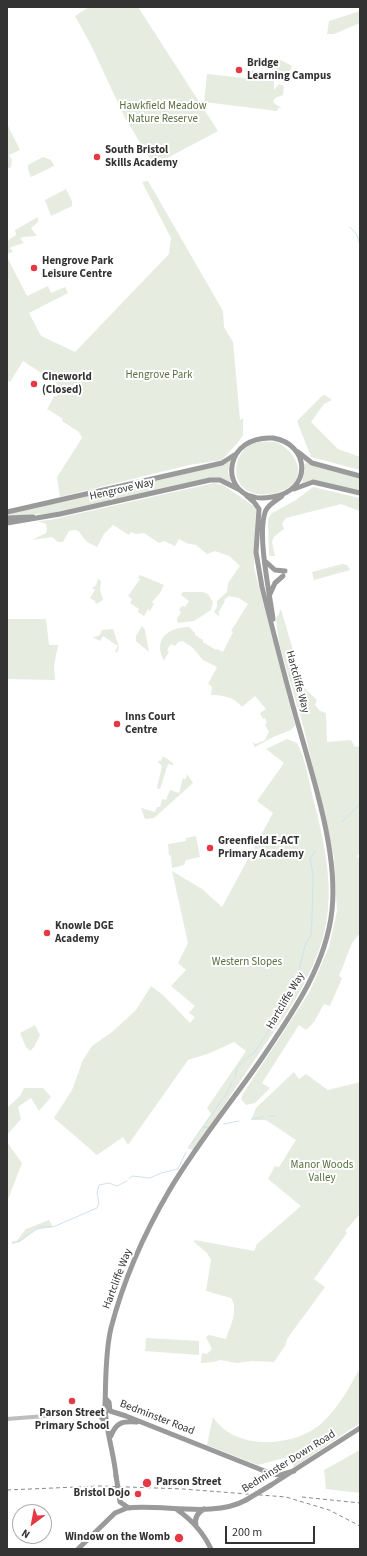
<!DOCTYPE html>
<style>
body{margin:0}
#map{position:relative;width:367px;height:1556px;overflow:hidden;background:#fff;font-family:"Source Sans 3",sans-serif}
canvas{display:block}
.frame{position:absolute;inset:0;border:8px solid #333;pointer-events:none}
.north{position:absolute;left:12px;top:1504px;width:40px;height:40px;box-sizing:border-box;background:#fff;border:1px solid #adadad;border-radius:50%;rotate:212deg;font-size:11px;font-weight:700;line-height:16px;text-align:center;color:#333}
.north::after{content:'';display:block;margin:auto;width:14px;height:18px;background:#e63946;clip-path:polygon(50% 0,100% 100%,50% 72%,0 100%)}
.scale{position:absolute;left:225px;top:1526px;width:90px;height:18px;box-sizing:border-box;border:2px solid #333;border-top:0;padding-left:5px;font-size:12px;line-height:14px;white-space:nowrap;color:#333;-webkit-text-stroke:3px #fff;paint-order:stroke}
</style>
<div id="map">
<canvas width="367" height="1556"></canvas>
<div class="frame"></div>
<div class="north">N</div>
<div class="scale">200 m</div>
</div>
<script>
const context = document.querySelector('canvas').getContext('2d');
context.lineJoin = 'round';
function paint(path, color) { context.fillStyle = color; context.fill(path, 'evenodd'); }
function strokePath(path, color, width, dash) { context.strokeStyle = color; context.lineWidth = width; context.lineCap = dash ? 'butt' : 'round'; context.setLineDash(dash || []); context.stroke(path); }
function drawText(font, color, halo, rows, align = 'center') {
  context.font = font + ' "Source Sans 3",sans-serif'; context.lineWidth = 4; context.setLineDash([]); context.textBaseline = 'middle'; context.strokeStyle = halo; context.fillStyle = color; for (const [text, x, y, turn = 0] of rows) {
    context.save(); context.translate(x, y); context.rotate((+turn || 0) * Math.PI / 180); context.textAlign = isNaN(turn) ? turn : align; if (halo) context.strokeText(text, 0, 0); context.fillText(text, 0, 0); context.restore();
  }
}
paint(new Path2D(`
 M89,7H138L218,131L154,165L125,118L91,45L75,16Z
 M360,11V23L334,34H327L329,21Z
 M279,59L292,66L284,84L285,74H283L279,82L275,80L277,64Z
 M252,70L274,81V90L279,84L284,86L283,95L275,98L273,101L275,104L282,108H278L277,111L204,102L207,74L253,79L251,78Z
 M7,124L20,150L9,155L12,160L11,167L7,169Z
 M43,157L51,160L54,166L31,177L28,169V165Z
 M148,181L223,311L224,327L233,342L240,420L243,418V435L239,441L222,460L189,465L60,497L57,477L82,438L79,432L62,421L63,419L49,410H47L54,396H57L59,393L55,388L57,383L23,361L10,382L7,380V257L27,296L48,286L51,293L65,287L68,293L29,313L41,336L75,352L169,254L171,238L142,182Z
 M66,189L72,201V206L51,216L45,200Z
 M38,217V222L31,228L37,236L23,237L20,239L24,243L11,247L10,248L13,252L7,254V241L16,235L15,230Z
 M325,395L332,400L324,404L311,422L338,449L360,457V470L311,457L297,421L322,396Z
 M276,442C293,449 309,473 289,487C276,497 245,499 238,480C233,468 239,449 252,444C259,441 269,441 276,442Z
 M230,461L228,472L231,483L222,479L55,513L7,517V514L192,471L221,466Z
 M307,463L317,467L360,478V491L312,480L302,483L304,464Z
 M214,483L223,485L255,507L256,511L254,568L295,725L291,730L273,737L255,747L252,742L256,744L265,740L269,731L267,729L265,724L267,723L265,718L263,719L260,713L266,709L255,696L242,707C234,697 223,695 211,695L212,687L208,684L217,667L203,660L193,648L183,641L178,642L175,646L171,644L167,650L169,652L165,658L166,660L163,659C153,637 171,627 189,627L195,633V635L203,640V642L216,650L217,649L223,652L233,632L231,631L248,604L239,598L229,596L224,600L225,601L218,613L220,614L219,616L214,612L217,607V601L227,592L228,583L240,566L229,556L215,551L207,554L196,545L186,543L179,539L175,546L164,541L159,543L144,533L136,534L131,532L129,535L113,525L104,534L97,547C94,545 88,543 85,540C79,533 80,528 69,531L63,542H58L52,537L32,540L46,533L47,529L46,524L38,521L50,520Z
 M313,487L360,498V511L341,504L286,518L282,524L284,529C270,539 271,538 275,556H269L268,519L272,513L296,500Z
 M342,564L347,565L350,570L314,580L312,572Z
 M140,575L164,585L160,593L152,602L154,604L150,611L148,609L144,616L138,612L139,609L130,603L132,599L128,596L140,579L138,578Z
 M98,579L101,581L100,590L103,600L96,604L95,601L90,598L95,590L92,588L96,585Z
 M183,592H203L208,594L213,602L211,610L194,621L178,623L177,619L181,612L179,610L182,606L185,607L189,601L181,595Z
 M281,609L304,688L317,700L315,705L320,711L326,713L327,742L351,740L355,747L360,746V853L357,856L360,860V933L352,943L339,976L342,978L330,1006L324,1004L314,1022L306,1030L299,1025L262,1083L270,1088L255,1103L246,1105L241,1099L243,1094L310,991L329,947L337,911L334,857L304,729L279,643L276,619Z
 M7,619H46L49,645H58L54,666L55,680L7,679Z
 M142,626L145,630L149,652L136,641V636Z
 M113,629L119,647L117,653L115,651L118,646L103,636L100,641L92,637L99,636L102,630Z
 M287,739L297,743C307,761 310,789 316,810C324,841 331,876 328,909C323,965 289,1010 258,1055C236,1087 215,1119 193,1150L188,1148L211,1114L207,1108L246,1051L234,1042L210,1053L188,1060L128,1145L123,1137L97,1155L54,1118L72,1090L83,1060L92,1046L112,1032L136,1010L151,986L163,995L190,1023L195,1017L189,1013L195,1006L171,986L186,970L178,963L188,943L172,871L202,889L222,907L273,813L257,801L284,763L266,749Z
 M160,754L173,763V765L168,764L160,789L157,788L162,766L158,762V761H161L163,756Z
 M187,774L193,783L154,818L145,819L141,808L155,812L157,807H160L162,799L166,800L170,790L179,793L183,778L186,779Z
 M196,836L200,857L186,860L184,865L172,868L171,856L169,855L168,844L186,841V838Z
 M35,1025L40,1035L34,1047L30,1051L26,1047L20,1033Z
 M294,1072L299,1079L306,1074L328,1090L360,1082V1214L345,1231L347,1233L314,1279L325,1287L287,1339L285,1346L274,1362L252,1361L237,1363L220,1360L214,1362L201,1363L202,1353L207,1354L212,1349L206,1337L209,1335L226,1339C230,1328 239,1309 231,1298L206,1291L211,1260L207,1253L194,1242L195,1240L254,1251L257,1244L301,1206L268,1179L275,1166L279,1167L296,1140L266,1120H251L256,1108Z
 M24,1088H43L51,1097L39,1111L31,1098L18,1107L21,1119L7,1135V1108L20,1096Z
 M7,1142L22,1163L7,1202Z
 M49,1220L53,1227L35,1230L20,1242L12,1244L13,1241L16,1242L26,1229Z
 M146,1338L199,1341V1355L145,1351Z
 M360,1368V1423L299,1464L294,1467L288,1457L258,1465L207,1445L213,1417C234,1451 294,1448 322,1423C339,1407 349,1388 360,1368Z
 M360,1450V1493L326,1489L324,1470Z`), '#e6ecdf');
strokePath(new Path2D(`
 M350,227L357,235L360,245
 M342,822L360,804
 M235,1078L237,1068L245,1059L254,1053L261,1043L284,1005L298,974L305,946L311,935L312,920L313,874L310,859L315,851
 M269,1116H275
 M252,1119L263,1117
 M224,1124L239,1121
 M202,1128L227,1093L232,1082
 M188,1148L202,1128L208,1127
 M129,1179L132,1176L150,1178L161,1173L178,1169L186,1152
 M12,1243L21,1240L40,1227H53L97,1208L99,1203L97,1193L99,1185L109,1183L117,1186L127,1181`), '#cfe2ee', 1);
strokePath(new Path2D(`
 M7,1419L108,1411`), '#bdbdbd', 4);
strokePath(new Path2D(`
 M273,438C310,444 313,491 272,497C266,498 260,499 254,497C219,490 225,435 273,438Z
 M298,452L312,463L360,476
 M294,489L313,482L360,493
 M7,512L222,463L236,454
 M7,518L33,517
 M7,523L60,514L210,480H220L240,490
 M266,562L275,570L285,571
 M270,594L275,583L283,576
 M273,619C270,594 256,532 266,510C269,504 277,500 282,496
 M106,1399L109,1402L110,1411L126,1416L272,1474L280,1475L294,1471
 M93,1413L100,1415L106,1424
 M111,1436C116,1422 123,1421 137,1422
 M116,1476C114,1453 105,1428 105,1405C106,1381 105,1353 111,1328C123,1282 145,1232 169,1191C196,1145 230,1104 260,1061C291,1015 326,967 332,910C338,855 315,784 300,731C286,683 274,635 262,587L256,552L259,509L254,502L246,495
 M271,1485L360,1428
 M118,1488L120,1502L129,1508
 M176,1509C191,1519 203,1532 211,1549
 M196,1526C194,1518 197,1513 204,1509
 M78,1549L115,1513L127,1508C163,1504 214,1518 246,1500`), '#9a9a9a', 5);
strokePath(new Path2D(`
 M7,1490L100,1486L183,1489L286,1497L329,1510L360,1526
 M302,1497L360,1503`), '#888', 1, [4, 3]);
strokePath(new Path2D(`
 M116,1476L118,1488
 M246,1500L271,1485`), '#9a9a9a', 5);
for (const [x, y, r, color] of [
 [239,70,4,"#e63946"],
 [97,157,4,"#e63946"],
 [34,268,4,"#e63946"],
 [34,384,4,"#e63946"],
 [117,724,4,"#e63946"],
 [210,848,4,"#e63946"],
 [47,933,4,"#e63946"],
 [72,1401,4,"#e63946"],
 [147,1483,5,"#e63946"],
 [138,1494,4,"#e63946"],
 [179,1538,5,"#e63946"]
]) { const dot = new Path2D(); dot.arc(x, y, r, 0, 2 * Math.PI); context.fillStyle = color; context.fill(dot); strokePath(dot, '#fff', 1.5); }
drawText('bold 11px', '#333', '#fff', [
 ["Bridge",247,64],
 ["Learning Campus",247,77],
 ["South Bristol",105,151],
 ["Skills Academy",105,164],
 ["Hengrove Park",42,262],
 ["Leisure Centre",42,275],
 ["Cineworld",42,378],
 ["(Closed)",42,391],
 ["Inns Court",125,718],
 ["Centre",125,731],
 ["Greenfield E-ACT",218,842],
 ["Primary Academy",218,855],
 ["Knowle DGE",55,927],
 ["Academy",55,940],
 ["Parson Street",72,1414,"center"],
 ["Primary School",72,1427,"center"],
 ["Parson Street",156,1483],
 ["Bristol Dojo",130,1494,"right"],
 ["Window on the Womb",170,1538,"right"]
], 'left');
drawText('11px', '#56703f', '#fff', [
 ["Hawkfield Meadow",163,107],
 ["Nature Reserve",163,120],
 ["Hengrove Park",159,376],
 ["Western Slopes",247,963],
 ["Manor Woods",322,1166],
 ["Valley",322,1179]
]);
drawText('11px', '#333', '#fff', [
 ["Hengrove Way",122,490,-13],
 ["Hartcliffe Way",297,682,75],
 ["Hartcliffe Way",286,1001,-59],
 ["Hartcliffe Way",118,1279,-69],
 ["Bedminster Road",157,1418,21],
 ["Bedminster Down Road",289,1462,-32]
]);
</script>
